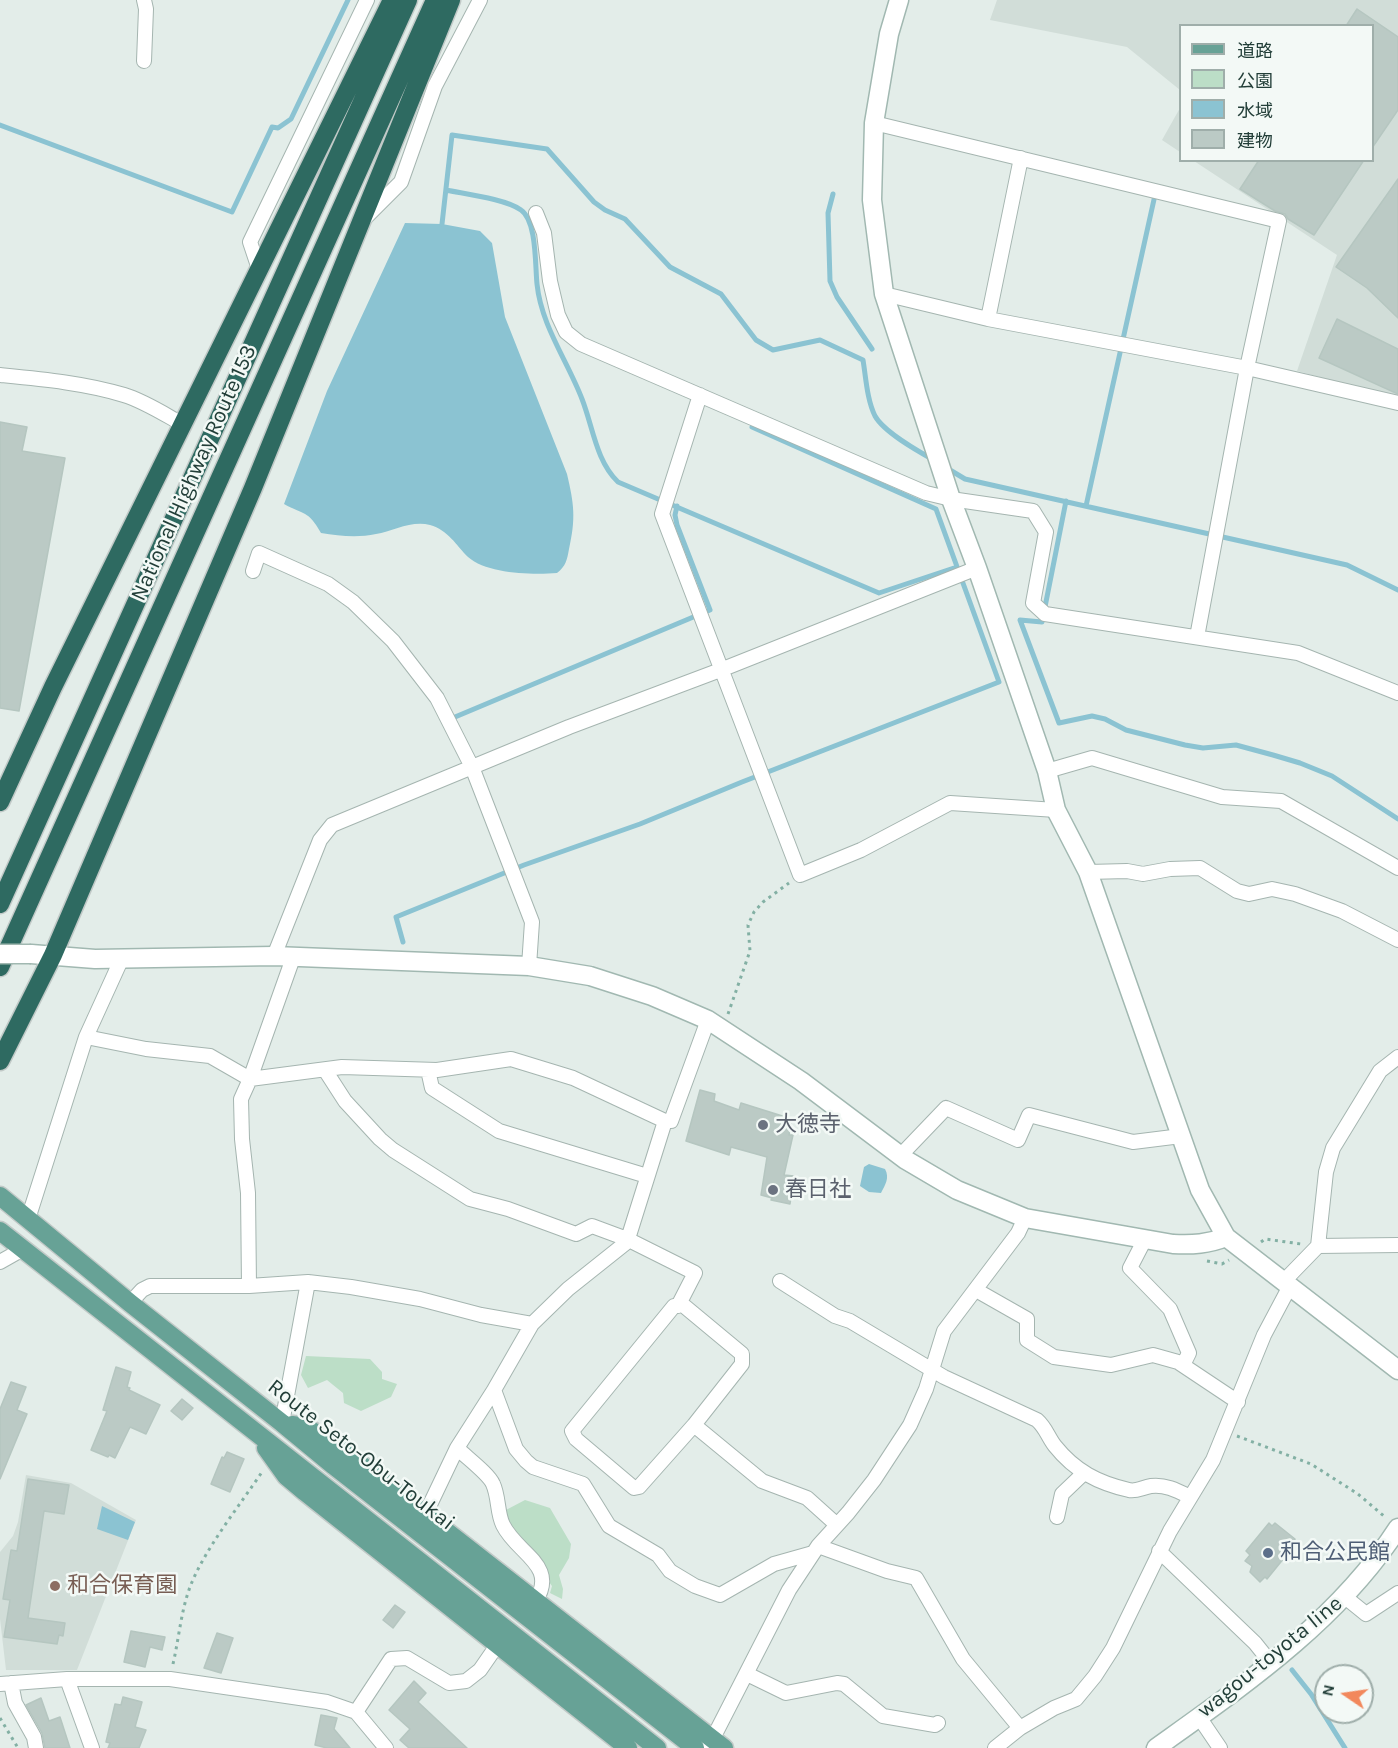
<!DOCTYPE html>
<meta charset="utf-8">
<style>
body{margin:0}
#map{position:relative;width:1398px;height:1748px;overflow:hidden;background:#e3ede9;font-family:Karla,"Noto Sans JP",sans-serif}
canvas{display:block}
.legend{position:absolute;left:1179px;top:24px;width:195px;height:138px;box-sizing:border-box;background:#f3f9f6;border:2px solid #9faeaa;margin:0;padding:8px 10px;list-style:none;font-size:18px;color:#223e38}
.legend li{display:flex;align-items:center;gap:12px;height:30px}
.legend b{width:30px;border:2px solid #9faeaa}
.north{position:absolute;left:1314px;top:1664px;width:60px;height:60px;box-sizing:border-box;background:#f3f9f6;border:2px solid #9faeaa;border-radius:50%;rotate:283deg;font-size:16px;font-weight:700;line-height:24px;text-align:center;color:#223e38}
.north::after{content:'';display:block;margin:auto;width:21px;height:27px;background:#f2885c;clip-path:polygon(50% 0,100% 100%,50% 72%,0 100%)}
</style>
<div id="map">
<canvas width="1398" height="1748"></canvas>
<ul class="legend">
<li><b style="height:8px;background:#67a296"></b>道路</li>
<li><b style="height:16px;background:#bcdec7"></b>公園</li>
<li><b style="height:16px;background:#8bc3d2"></b>水域</li>
<li><b style="height:16px;background:#bbcac5"></b>建物</li>
</ul>
<div class="north">N</div>
</div>
<script>
const context = document.querySelector('canvas').getContext('2d');
context.lineJoin = 'round';
function paint(path, color) { context.fillStyle = color; context.fill(path, 'evenodd'); }
function strokePath(path, color, width, dash) { context.strokeStyle = color; context.lineWidth = width; context.lineCap = dash ? 'butt' : 'round'; context.setLineDash(dash || []); context.stroke(path); }
function drawText(font, color, halo, rows, align = 'center') {
  context.font = font + ' Karla,"Noto Sans JP",sans-serif'; context.lineWidth = 5; context.setLineDash([]); context.textBaseline = 'middle'; context.strokeStyle = halo; context.fillStyle = color; for (const [text, x, y, turn = 0] of rows) {
    context.save(); context.translate(x, y); context.rotate((+turn || 0) * Math.PI / 180); context.textAlign = isNaN(turn) ? turn : align; if (halo) context.strokeText(text, 0, 0); context.fillText(text, 0, 0); context.restore();
  }
}
paint(new Path2D(`
 M997,0H1398V398L1297,371L1337,255L1194,161L1372,160V26H1180V90L1127,47L990,20Z
 M1180,108V152L1162,140Z
 M26,1475L71,1483L136,1520L77,1670H6L0,1619V1552L13,1536L18,1522Z`), '#d1ddd8');
paint(new Path2D(`
 M306,1356L370,1359L382,1372V1379L397,1384L391,1397L361,1411L344,1403L343,1393L327,1380L308,1388L301,1375Z
 M525,1500L550,1508L571,1544L569,1558L559,1575L563,1589L562,1599L550,1593L552,1586L505,1524L504,1511Z`), '#bcdec7');
paint(new Path2D(`
 M405,223L442,224L480,231L492,243L505,317L567,474C574,504 576,518 569,549C567,560 566,566 557,573C533,575 487,574 468,557C456,545 448,530 430,525C412,520 393,531 376,534C358,538 339,536 321,533C308,510 304,515 284,504L327,391Z
 M869,1164L885,1169C890,1178 885,1185 881,1193L869,1192L860,1186L864,1167Z
 M102,1506L135,1522L128,1540L97,1529Z`), '#8bc3d2');
strokePath(new Path2D(`
 M0,125L232,212L272,127L278,128L291,119L348,0
 M446,190C465,194 506,199 521,210C537,221 535,266 537,284C541,325 568,362 582,399C593,427 596,461 618,482L879,593L957,567
 M833,194L828,213L830,281L837,297L872,349
 M442,224L452,135L547,149L594,202L605,210L625,219L670,267L721,294L756,340L773,350L820,340L863,360C866,378 867,400 875,416C884,432 916,450 932,459
 M945,467L965,479L1347,565L1398,590
 M1066,501L1042,622L1020,620L1059,723L1092,716L1105,719L1126,730L1185,745L1203,748L1236,745L1273,755L1300,763L1332,776L1398,819
 M1086,506L1155,195
 M455,717L710,610L677,525L675,515L677,506
 M403,942L396,917L524,865L640,824L742,782L999,682L936,509L752,427
 M1292,1670L1311,1694L1345,1748`), '#8bc3d2', 5);
const building = new Path2D(`
 M1357,9L1398,37V110L1372,148V26H1346Z
 M1259,160H1364L1314,235L1288,219L1285,214L1275,211L1240,189Z
 M1398,179V318L1367,288L1336,267Z
 M1337,319L1398,349V394L1319,358Z
 M0,422L27,427L22,451L65,458L19,711L0,708Z
 M700,1090L715,1094L714,1101L739,1110L741,1103L792,1119L789,1135H793L784,1175L794,1176L790,1204L771,1200L772,1198L761,1195L767,1157L731,1147L729,1155L686,1141Z
 M116,1367L131,1372L127,1387L130,1388L129,1390L160,1405L146,1434L130,1427L115,1458L109,1455L108,1457L91,1450L107,1411L103,1410Z
 M11,1382L26,1387L17,1410L27,1414L0,1479V1409Z
 M182,1399L193,1408L182,1420L171,1411Z
 M227,1452L244,1459L230,1492L211,1484L222,1457L224,1458Z
 M28,1479L69,1485L64,1514L44,1511L28,1618L65,1623L63,1636L59,1635L57,1644L4,1637L10,1600L3,1599L11,1550L17,1551Z
 M1269,1523L1272,1526L1275,1523L1295,1539L1293,1547L1267,1579L1265,1577L1260,1582L1250,1572L1252,1566L1245,1561L1250,1555L1246,1551Z
 M395,1605L405,1612L393,1628L383,1620Z
 M131,1631L165,1637L162,1650L150,1647L145,1667L124,1662Z
 M217,1633L233,1638L221,1673L204,1668Z
 M414,1681L426,1693L418,1702L467,1748H409L400,1740L410,1729L389,1710Z
 M123,1697L142,1702L135,1727L146,1730L139,1748H108L110,1743L106,1742L115,1704L121,1705Z
 M41,1698L49,1721L60,1717L70,1748H45L42,1733L26,1705Z
 M321,1715L337,1718L334,1729L350,1748H327L315,1745Z`);
paint(building, '#bbcac5');
strokePath(building, '#b5c6c0', 1.5);
const street = new Path2D(`
 M144,0L146,9L144,61
 M874,123L1279,221L1247,368L1197,637
 M536,213L544,233L550,281L558,315L566,332L581,344L926,493L951,499L1033,511L1046,532L1033,603L1045,614L1298,653L1398,693
 M365,218L401,182L435,86L480,0
 M259,269L250,242L367,0
 M884,294L988,319L1247,368L1398,403
 M988,319L1021,158
 M0,375C41,379 85,383 124,395C144,401 164,414 182,424
 M700,395L662,514L800,875L861,850L950,803L1056,810
 M253,571L259,553L328,584L353,602L393,641L437,698L472,767L532,922L529,966
 M1047,771L1092,758L1222,797L1281,801L1398,868
 M1088,872L1127,871L1143,874L1170,869L1200,868L1237,891L1249,894L1272,889L1295,894L1342,911L1398,940
 M274,956L320,840L332,825L569,727L723,669L977,568
 M293,958L250,1079L342,1067L437,1070L511,1059L573,1078L665,1121
 M86,1037L122,958
 M325,1070L345,1101L380,1139L393,1150L470,1199L508,1209L576,1234L592,1226L627,1239L695,1273L678,1306
 M428,1070L432,1088L499,1131L647,1176
 M900,1156L946,1108L1018,1140L1029,1115L1133,1142L1181,1136
 M28,1219L86,1037L146,1049L210,1056L250,1079L241,1099L242,1139L248,1193L249,1286
 M1145,1239L1130,1268L1170,1309L1189,1353L1183,1365
 M1318,1246L1398,1245
 M0,1262L23,1249
 M780,1281L835,1316L850,1321L944,1377L1037,1420C1046,1428 1048,1437 1055,1446C1075,1471 1098,1483 1129,1490C1136,1492 1143,1487 1151,1486C1165,1484 1178,1491 1190,1497
 M1284,1281L1318,1246L1326,1172L1333,1148L1380,1071L1398,1057
 M976,1290L1027,1319V1340L1054,1357L1111,1365L1153,1355L1178,1362L1238,1402
 M130,1303L142,1290L150,1286H249L308,1282L351,1287L420,1299L481,1315L532,1324L568,1289L627,1242L665,1121H671L708,1020
 M683,1305L742,1354V1364L694,1425L639,1487L634,1488L576,1439L572,1431L674,1306Z
 M532,1324L494,1390L457,1448C466,1457 489,1474 493,1484C499,1497 497,1513 503,1525C517,1554 559,1565 535,1602
 M494,1390L516,1449L526,1461L533,1467L583,1484L609,1526L658,1555L670,1571L695,1586L720,1595L774,1564L813,1553
 M282,1423L308,1282
 M694,1425L762,1481L807,1498L837,1525
 M425,1515L457,1448
 M1057,1517L1062,1494L1084,1473
 M818,1546L887,1571L916,1578L963,1659L1020,1728
 M1159,1551L1255,1643L1271,1663
 M1345,1597L1366,1614L1398,1593
 M747,1674L786,1693L837,1683L844,1684L883,1716L935,1725L938,1723
 M67,1679L92,1748
 M11,1683L15,1703L34,1737L36,1748
 M0,1684L67,1679H170L327,1702L356,1712L386,1748
 M356,1712L391,1659L407,1658L449,1683L466,1681L480,1670L498,1644
 M1199,1717L1220,1748
 M708,1748L789,1590L818,1546L848,1513L874,1480L910,1425L926,1389L944,1331L1018,1233L1025,1218
 M995,1748L1020,1728L1054,1708L1076,1699L1095,1676L1113,1648L1170,1531L1213,1460L1264,1335L1290,1286`);
const secondary = new Path2D(`
 M899,0L889,34L874,123L872,200L884,294L951,499L977,568L1047,771L1056,810L1088,872L1200,1190L1226,1237L1398,1370
 M31,954L95,959L274,956L529,966L590,976L652,996L708,1020L801,1081L906,1160L957,1190L1025,1218L1173,1244C1193,1245 1208,1244 1226,1237
 M1156,1748C1244,1685 1338,1621 1398,1528`);
const primary = new Path2D(`
 M0,1196L130,1303L282,1423L334,1466L695,1748
 M0,1231L657,1748
 M292,1425L306,1427L341,1449L724,1748
 M266,1448L286,1476L305,1492L628,1748`);
const highway = new Path2D(`
 M0,802L53,687L392,0
 M0,904L408,0
 M0,967L435,0
 M0,1061L53,955L253,488L451,0`);
strokePath(street, '#a5b5b0', 16);
strokePath(secondary, '#a1b8b1', 21);
strokePath(primary, '#c1c9c7', 21);
strokePath(highway, '#c1c9c7', 21);
strokePath(new Path2D(`
 M728,1014L750,951L748,925L754,912L763,902L789,883
 M1261,1242L1265,1239L1301,1244
 M1207,1261L1222,1264L1229,1260
 M1237,1436L1311,1464L1358,1494L1385,1517
 M173,1664C179,1638 181,1611 190,1587C204,1550 240,1505 262,1472
 M0,1718L18,1748`), '#83b0a4', 3, [3, 4.5]);
strokePath(street, '#fff', 14);
strokePath(secondary, '#fff', 18);
strokePath(primary, '#67a296', 18);
strokePath(highway, '#2e6a61', 18);
const secondaryBridge = new Path2D(`
 M0,954H31`);
strokePath(secondaryBridge, '#a1b8b1', 21, []);
strokePath(secondaryBridge, '#fff', 18);
for (const [x, y, r, color] of [
 [763,1125,6,"#6b7280"],
 [773,1190,6,"#6b7280"],
 [1268,1553,6,"#5c6f8a"],
 [55,1586,6,"#8d6e63"]
]) { const dot = new Path2D(); dot.arc(x, y, r, 0, 2 * Math.PI); context.fillStyle = color; context.fill(dot); strokePath(dot, '#f3f9f6', 2); }
drawText('22px', '#223e38', '#f3f9f6', [
 ["National Highway Route 153",194,473,-66],
 ["Route Seto-Obu-Toukai",361,1455,38],
 ["wagou-toyota line",1270,1657,-39]
]);
drawText('22px', '#5b616d', '#f3f9f6', [
 ["大徳寺",775,1125],
 ["春日社",785,1190]
], 'left');
drawText('22px', '#4e5e75', '#f3f9f6', [
 ["和合公民館",1280,1553]
], 'left');
drawText('22px', '#785e54', '#f3f9f6', [
 ["和合保育園",67,1586]
], 'left');
</script>
